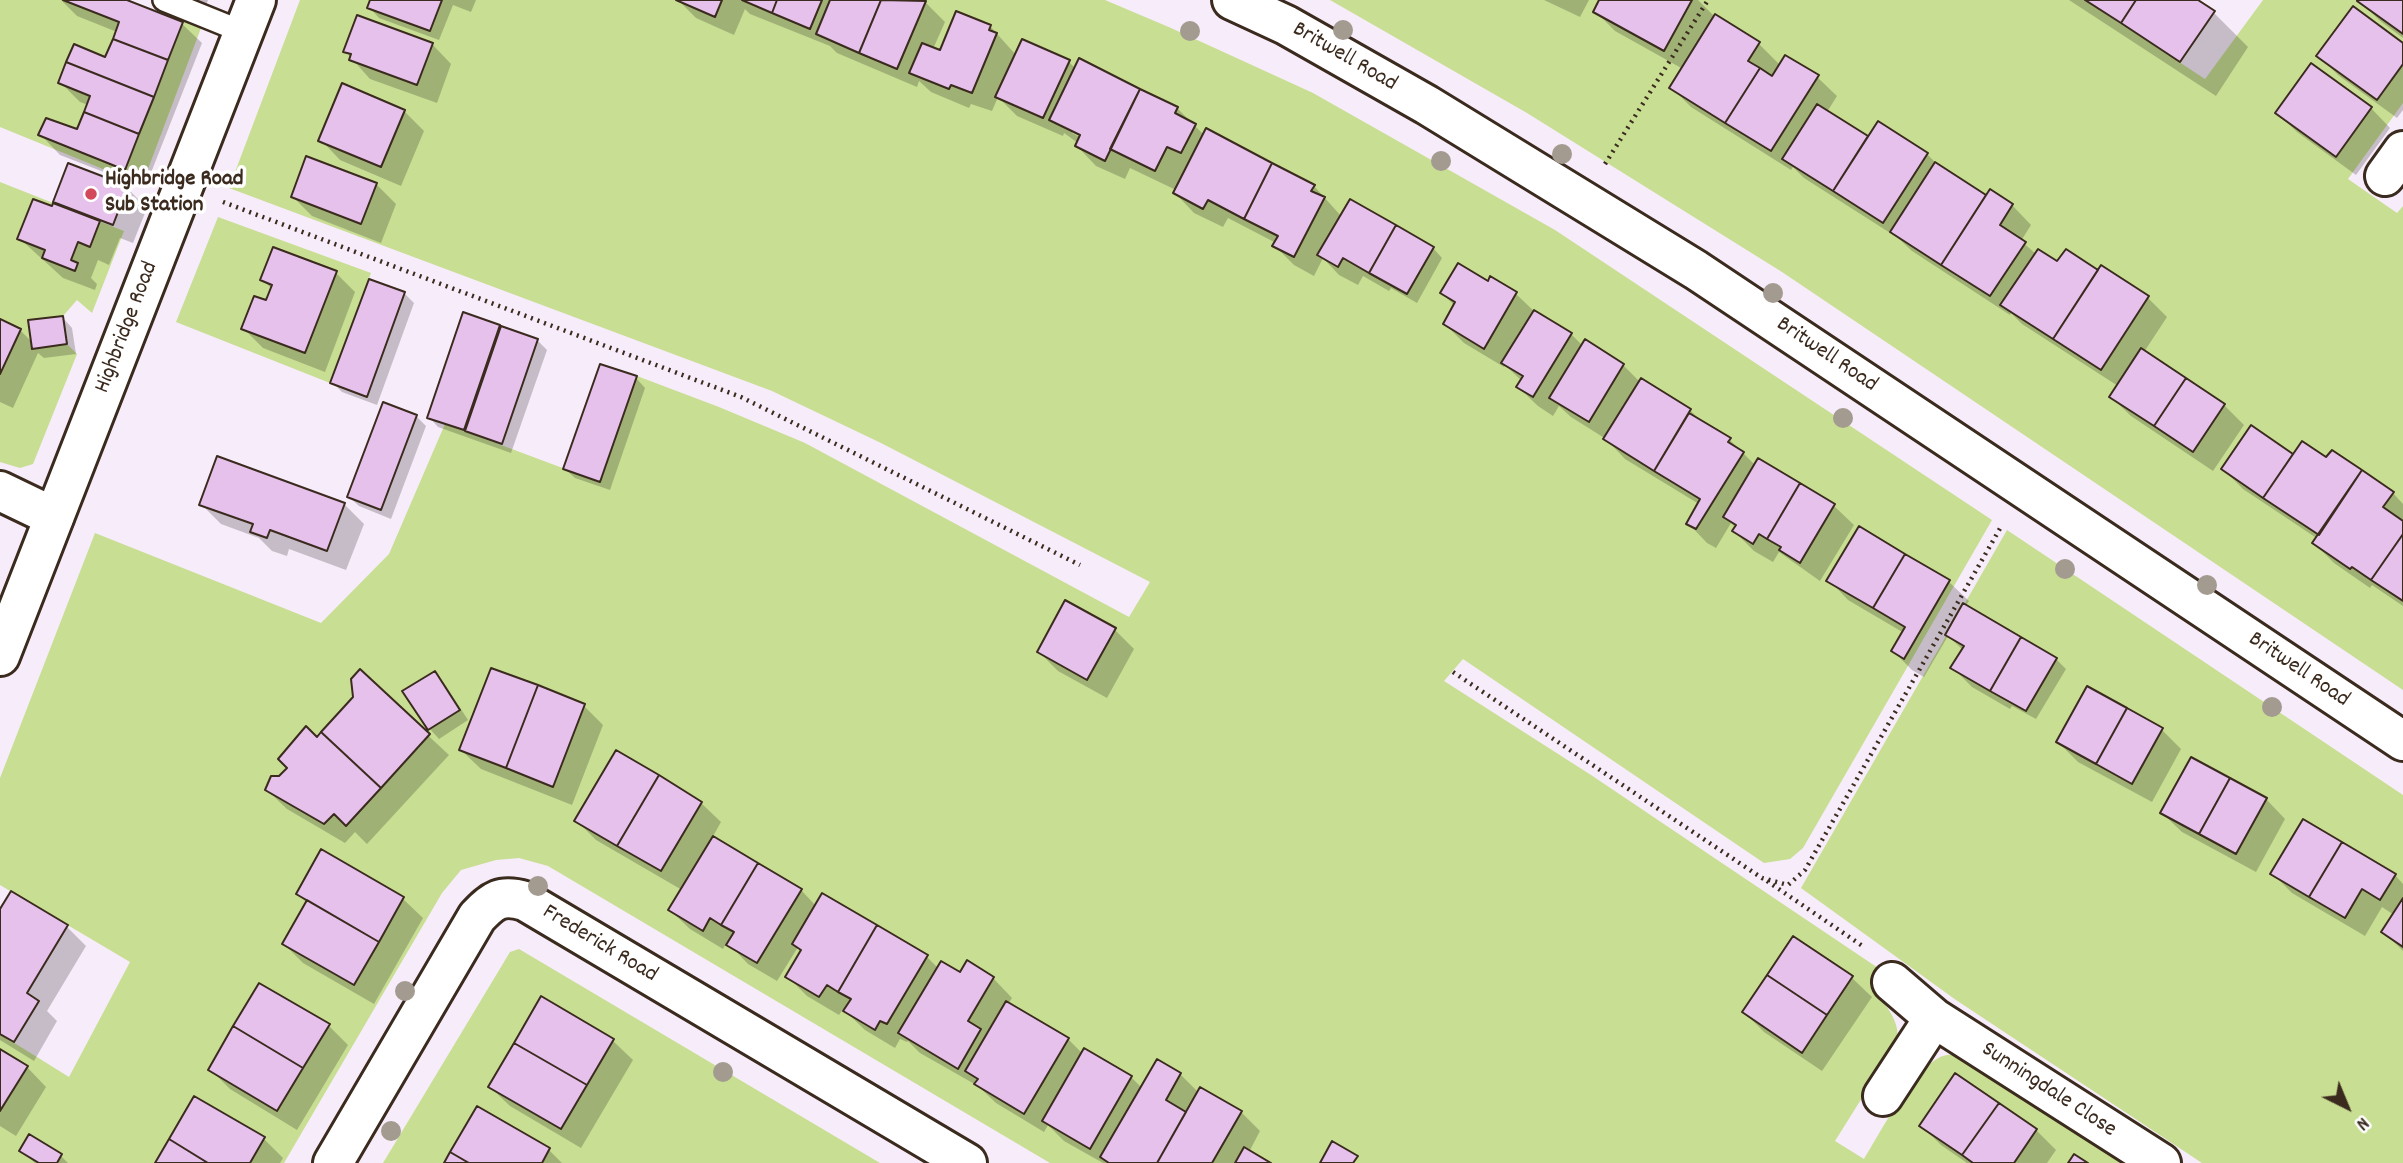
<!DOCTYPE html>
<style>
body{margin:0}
#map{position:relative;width:2403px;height:1163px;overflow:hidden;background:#f7ecf9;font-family:Dekko,sans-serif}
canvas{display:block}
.north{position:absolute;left:2312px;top:1072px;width:70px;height:70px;-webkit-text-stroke:5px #fff;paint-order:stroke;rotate:137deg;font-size:19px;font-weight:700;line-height:28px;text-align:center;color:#3b2a1e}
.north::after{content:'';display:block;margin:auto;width:24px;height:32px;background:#3b2a1e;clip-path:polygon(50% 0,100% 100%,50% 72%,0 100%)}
</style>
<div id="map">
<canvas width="2403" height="1163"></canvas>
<div class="north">N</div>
</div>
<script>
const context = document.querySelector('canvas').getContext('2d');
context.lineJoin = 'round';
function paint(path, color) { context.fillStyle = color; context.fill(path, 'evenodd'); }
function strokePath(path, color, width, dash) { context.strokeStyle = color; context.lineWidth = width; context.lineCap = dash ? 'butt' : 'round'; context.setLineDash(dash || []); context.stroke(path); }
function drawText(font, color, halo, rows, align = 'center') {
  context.font = font + ' Dekko,sans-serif'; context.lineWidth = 7; context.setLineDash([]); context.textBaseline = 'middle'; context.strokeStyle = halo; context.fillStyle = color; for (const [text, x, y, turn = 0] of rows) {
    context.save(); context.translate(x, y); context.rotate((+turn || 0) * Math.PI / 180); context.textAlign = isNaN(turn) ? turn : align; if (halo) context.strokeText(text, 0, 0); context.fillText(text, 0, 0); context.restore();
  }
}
paint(new Path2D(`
 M0,0H127L201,28L142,185L0,127Z
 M300,0H1105L1171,28L1313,93L1555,230L1992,520L1803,848L1790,859L1764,863L1463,659L1444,681L1591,775L1884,972L1872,989C1885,1004 1901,1021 1897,1042L1835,1141L1864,1159C1881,1132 1914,1066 1943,1056C1948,1054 1954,1055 1960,1055L2125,1163H1050L548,866L519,858L496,860L461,870L442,893L284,1163H0V1034L69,1077L130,962L0,885V778L95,533L321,623L389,554L445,424L600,482L637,376L719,407L805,443L1129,617L1150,582L881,443L772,391L229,188Z
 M1330,0H2085L2205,79L2263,0H2403V103L2348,179L2397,213L2403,206V690L1782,272L1527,113Z
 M0,182L124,231L92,313L77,300L63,316L67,344L77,354L33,464L20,468L0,462Z
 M218,217L371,273L330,383L176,322Z
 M2007,530L2403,795V1163H2202L1956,1000L1801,888Z
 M519,949L880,1163H383L510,952Z`), '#c8de93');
paint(new Path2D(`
 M61,0H122L182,24L202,43L145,188L60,155L41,135L78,131L88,105L80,102L60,82L106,59L117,32L77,16Z
 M166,0H208L203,14Z
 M372,0H476L471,12L453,5L439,40L379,18L370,8Z
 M678,0H920L925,2L945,22L933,49L941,52L990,26L1016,55L1069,62L1076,69L1177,108L1204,135L1314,186L1342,217L1433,248L1442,258L1417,303L1391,288L1389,291L1363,276L1358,285L1339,275L1323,258L1314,276L1294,265L1275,246L1276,243L1228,218L1223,227L1194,213L1175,193L1176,190L1130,168L1125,179L1096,166L1077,146L1078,143L1064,133L1063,136L1017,116L998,97L992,111L971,104L969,108L931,92L919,81L917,87L837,53L830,46L750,14L745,9L734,35L696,18ZM1072,129L1088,138L1087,141L1072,133Z
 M1544,0H1589L1580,17Z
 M1601,0H1698L1714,16L1759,44L1781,66L1817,77L1837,96L1827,112L1868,138L1927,154L1942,169L1986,198L2012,205L2031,225L2021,241L2036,254L2058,264L2098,272L2148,298L2167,317L2144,352L2224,405L2244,425L2213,471L2131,416L2111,397L2118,386L2022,324L2011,313L2010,315L1912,251L1898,238L1804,178L1793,167L1791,170L1691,107L1671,87L1683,69L1615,31L1595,11Z
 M2069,0H2195L2213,12L2248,47L2216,96Z
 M2359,0H2403V38L2379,20Z
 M432,44L451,64L437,103L370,79L345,51Z
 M2403,45V110L2397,118L2338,75L2319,56Z
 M343,85L404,111L424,131L401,186L340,160L321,140Z
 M2371,108L2390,128L2356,175L2297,132L2277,113Z
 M307,158L377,185L396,204L381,243L312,216L293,197Z
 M69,165L127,188L147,208L133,243L120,238L109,265L98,260L91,278L97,284L95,290L63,278L19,238L53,209Z
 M336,273L355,292L325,372L263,348L243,328L267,303L272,289L262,279Z
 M1491,279L1516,294L1536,313L1571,334L1583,346L1623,365L1640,382L1690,410L1704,424L1729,439L1756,466L1759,460L1834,506L1854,525L1820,581L1779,552L1773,562L1754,551L1734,531L1736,528L1731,523L1716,548L1707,543L1688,523L1699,504L1625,459L1606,439L1571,417L1559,406L1553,416L1538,406L1518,387L1522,381L1505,365L1504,367L1464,343L1445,324L1455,306L1442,293L1488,283Z
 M404,293L414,303L377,405L342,392L332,382Z
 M63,318L72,328L76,354L44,358L38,353L13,408L0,402V321L20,330L33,343Z
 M499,327L537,340L547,350L511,453L438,427L429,417Z
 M636,378L645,388L610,490L575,478L565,469Z
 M416,416L426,426L391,519L359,506L349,497Z
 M2251,427L2293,456L2327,460L2393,493L2403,504V606L2372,585L2370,588L2334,563L2314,543L2318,539L2243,489L2223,469Z
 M201,504H344L364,524L346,570L289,549L287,556L272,551L259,538L221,524Z
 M1859,529L1949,582L1969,601L1965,607L2056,659L2066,669L2036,719L2012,706L2010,709L1972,687L1953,668L1963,650L1948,636L1924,677L1912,670L1893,651L1904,633L1848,600L1829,580Z
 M1114,629L1134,649L1107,698L1058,671L1039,652Z
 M360,672L449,755L367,844L355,832L345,843L287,809L267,790L355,697Z
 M435,673L444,683L468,720L439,739L430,729L405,692Z
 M584,706L603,725L572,805L481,769L461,750Z
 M2162,730L2181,749L2152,802L2078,762L2058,742Z
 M2266,799L2285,819L2256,872L2182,832L2162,813Z
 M701,803L721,822L712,838L801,890L816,906L927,957L939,969L961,975L993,978L1012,998L1008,1004L1068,1039L1083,1054L1131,1077L1142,1088L1180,1074L1199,1093L1241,1112L1260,1131L1249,1152L1268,1163H1103L1064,1141L1048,1125L1044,1132L996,1103L978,1086L920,1053L908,1041L907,1042L900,1039L895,1048L865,1030L843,1009L839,1015L807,996L787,976L802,952L798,947L777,981L748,964L727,942L723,949L690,929L670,910L682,890L596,840L577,821Z
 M322,851L403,899L423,918L374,1004L303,963L284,944L307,903L298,894Z
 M2272,873L2395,875L2403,884V951L2383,931L2394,915L2382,907L2365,936L2292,893Z
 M0,912L67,927L86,946L47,1011L57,1021L34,1061L0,1040Z
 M1794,939L1852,978L1872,997L1822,1071L1764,1032L1744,1012Z
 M541,999L613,1041L633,1060L581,1148L510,1106L490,1087Z
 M329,1026L348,1045L297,1130L230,1089L210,1069Z
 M0,1051L27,1067L46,1087L16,1136L0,1126Z
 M1956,1075L2036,1130L2056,1150L2047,1163H1967L1941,1145L1922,1126Z
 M478,1108L549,1150L562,1163H446Z
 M264,1139L283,1158L280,1163H158Z
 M21,1151L61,1156L68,1163H35Z`), '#0003');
const building = new Path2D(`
 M63,0H127L183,22L168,60L113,39L119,22Z
 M370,0H442L430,31L367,8Z
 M676,0H722L715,17Z
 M742,0H777L772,13Z
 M777,0H822L810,29L772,13Z
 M830,0H881L859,53L816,34Z
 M881,0L926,1L897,69L859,53Z
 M1599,0H1692L1664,51L1593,12Z
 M2085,0H2136L2121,23Z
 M2136,0H2198L2215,11L2180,62L2121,23Z
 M2403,0V34L2357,1V0Z
 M2353,6L2403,43V64L2377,100L2316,56Z
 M956,11L991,25L989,30L997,33L972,93L951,85L949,89L909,73L922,43L940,50Z
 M1715,14L1760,42L1748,61L1760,68L1725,123L1669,88Z
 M357,15L433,43L417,85L349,60L351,54L343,52Z
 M113,39L168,60L154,97L66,62L74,44L105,57Z
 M1022,39L1070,60L1043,118L995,97Z
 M1785,55L1819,75L1771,151L1725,123L1760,68L1772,76Z
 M1079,58L1140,89L1105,161L1075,146L1080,135L1049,120Z
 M66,62L154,97L139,134L84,112L90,96L58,83Z
 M2311,63L2372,107L2336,157L2275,113Z
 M342,83L405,110L381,167L318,141Z
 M1140,89L1178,107L1175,113L1196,124L1181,153L1167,147L1155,171L1110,149Z
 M1817,104L1868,136L1833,191L1782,159Z
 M84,112L139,134L125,170L38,135L46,118L77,129Z
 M1878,121L1928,153L1883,223L1833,191Z
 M1206,128L1272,163L1244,219L1208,200L1203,209L1173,193Z
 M306,156L377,183L361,224L291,197Z
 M1935,162L1986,195L1941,265L1890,232Z
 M68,163L128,186L113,225L53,202Z
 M1272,163L1315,185L1311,191L1325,197L1294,257L1272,246L1278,236L1244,219Z
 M1990,189L2013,204L2000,225L2026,242L1990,296L1941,265Z
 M33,199L52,206L53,203L100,221L90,247L78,242L71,260L78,263L75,271L42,258L45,250L17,239Z
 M1350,199L1396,225L1369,273L1343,258L1338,267L1317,255Z
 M1396,225L1434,247L1407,294L1369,273Z
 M273,247L337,271L305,353L241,329L254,296L266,300L272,285L260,280Z
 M2038,249L2057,261L2066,249L2098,270L2053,339L2000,305Z
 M1458,263L1488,281L1490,276L1517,292L1484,349L1443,324L1455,302L1440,293Z
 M2101,265L2149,296L2101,370L2053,339Z
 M369,279L405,292L367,397L330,383Z
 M1534,310L1572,333L1533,397L1516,387L1523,376L1501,363Z
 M463,312L500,325L464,430L427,418Z
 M63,316L67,344L32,349L28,320Z
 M0,319L21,329L0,374Z
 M501,326L538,339L502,444L465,431Z
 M1585,339L1624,364L1589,422L1549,398Z
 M2141,348L2186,378L2154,426L2109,397Z
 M600,364L637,376L600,482L563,469Z
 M1641,378L1691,409L1654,471L1603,439Z
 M2186,378L2225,404L2193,452L2154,426Z
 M383,402L417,415L381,510L347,497Z
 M1689,413L1731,438L1728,442L1744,452L1696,529L1686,524L1700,499L1654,471Z
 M2251,425L2293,454L2263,498L2221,469Z
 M2302,441L2326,457L2332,450L2362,470L2319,535L2263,498Z
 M217,456L345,503L327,551L270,530L267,538L250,532L253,524L199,505Z
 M1758,458L1800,483L1767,539L1759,534L1753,544L1732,531L1736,525L1723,517Z
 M2362,470L2394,492L2383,507L2403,521V534L2371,580L2352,567L2350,569L2312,543Z
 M1800,483L1835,504L1800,563L1779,550L1781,547L1767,539Z
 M1859,526L1905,554L1873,608L1826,581Z
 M2403,534V601L2371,580Z
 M1905,554L1950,580L1904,659L1891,651L1905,627L1873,608Z
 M1065,600L1116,628L1087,680L1037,652Z
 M1963,603L2021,637L1990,691L1950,668L1964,646L1945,635Z
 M2021,637L2057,658L2026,711L1990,691Z
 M491,668L538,685L506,768L459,750Z
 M360,669L430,734L381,788L321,732L353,697L351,679Z
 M435,671L460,710L428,730L402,691Z
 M538,685L585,704L553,787L506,768Z
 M2087,686L2127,708L2096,764L2056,742Z
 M2127,708L2163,728L2132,784L2096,764Z
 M306,726L317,737L321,732L381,788L346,826L334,814L324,824L265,790L271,776H279L287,768L278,759Z
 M616,750L659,775L617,846L574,821Z
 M2191,757L2230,778L2199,834L2160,813Z
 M659,775L702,802L661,871L617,846Z
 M2230,778L2267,798L2236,854L2199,834Z
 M2303,819L2342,842L2309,897L2270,874Z
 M713,836L758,863L721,925L710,918L703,931L668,910Z
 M2342,842L2396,874L2380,900L2362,889L2345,918L2309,897Z
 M321,849L404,897L379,942L296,894Z
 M758,863L802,889L757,963L726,945L734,932L721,925Z
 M11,891L68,925L27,993L39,1001L14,1042L0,1034V909Z
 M822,893L877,925L838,992L827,985L819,997L785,977L801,950L792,944Z
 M2403,898V947L2381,932Z
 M307,900L379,942L354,985L282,944Z
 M877,925L928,955L887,1024L880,1021L875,1030L843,1011L851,999L838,992Z
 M1793,936L1853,976L1827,1015L1767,975Z
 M967,960L994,977L968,1021L981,1029L958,1069L898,1033L941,961L960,972Z
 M1767,975L1827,1015L1802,1053L1742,1012Z
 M259,983L330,1024L303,1068L233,1026Z
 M541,996L614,1039L587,1085L514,1043Z
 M1006,1001L1069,1038L1024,1114L974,1084L978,1079L965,1071Z
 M233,1026L303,1068L277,1111L208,1070Z
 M514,1043L587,1085L561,1129L488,1087Z
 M1084,1048L1132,1076L1090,1149L1042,1121Z
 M0,1049L28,1066L0,1111Z
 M1157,1059L1181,1073L1166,1100L1186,1112L1157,1163H1109L1100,1157Z
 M1955,1073L1999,1103L1962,1155L1919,1126Z
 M1200,1087L1242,1111L1212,1163H1157Z
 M194,1096L265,1137L250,1163H208L169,1139Z
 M1999,1103L2037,1129L2014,1163H1973L1962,1155Z
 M477,1106L550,1148L542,1163H469L450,1152Z
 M29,1134L62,1154L57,1163H39L19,1151Z
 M169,1139L208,1163H155Z
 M1332,1141L1358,1156L1353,1163H1320Z
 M1244,1147L1271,1163H1235Z
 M450,1152L469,1163H444Z
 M2074,1154L2088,1163H2068Z`);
paint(building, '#e5c1ec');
strokePath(building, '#3b2a1e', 2);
const lane = new Path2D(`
 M164,0L243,32`);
const street = new Path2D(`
 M1232,0L1286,25L1427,105L1696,270L2403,741
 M2385,176L2403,151
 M0,491L54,517
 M1892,982L1934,1018L2161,1163
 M1883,1096L1934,1018
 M333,1163L477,917C493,900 501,894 525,901L967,1163`);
const secondary = new Path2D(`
 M0,656L256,0`);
strokePath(lane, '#3b2a1e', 26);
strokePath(street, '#3b2a1e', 44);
strokePath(secondary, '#3b2a1e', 44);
strokePath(new Path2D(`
 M1605,164L1708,0
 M223,202L741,397L1080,565
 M1453,672L1762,878L1788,885L1805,870L2002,525
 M1767,881L1864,947`), '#3b2a1e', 4.5, [2, 5]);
strokePath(lane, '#fff', 21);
strokePath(street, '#fff', 38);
strokePath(secondary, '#fff', 38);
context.fillStyle = '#a39a90';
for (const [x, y] of [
 [1343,30],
 [1190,31],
 [1562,154],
 [1441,161],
 [1773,293],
 [1843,418],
 [2065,569],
 [2207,585],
 [2272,707],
 [538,886],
 [405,991],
 [723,1072],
 [391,1131]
]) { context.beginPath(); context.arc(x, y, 10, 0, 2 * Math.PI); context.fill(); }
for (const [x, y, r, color] of [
 [91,194,7,"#d1495b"]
]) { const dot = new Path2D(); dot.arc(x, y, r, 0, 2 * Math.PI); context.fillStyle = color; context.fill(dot); strokePath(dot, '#fff', 2.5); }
drawText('23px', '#3b2a1e', '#fff', [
 ["Britwell Road",1344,58,30],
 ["Highbridge Road",128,328,-69],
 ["Britwell Road",1826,356,34],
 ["Britwell Road",2298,671,34],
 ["Frederick Road",599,945,31],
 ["Sunningdale Close",2048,1091,33]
]);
drawText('bold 23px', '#3b2a1e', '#fff', [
 ["Highbridge Road",105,181],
 ["Sub Station",105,207]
], 'left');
</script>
